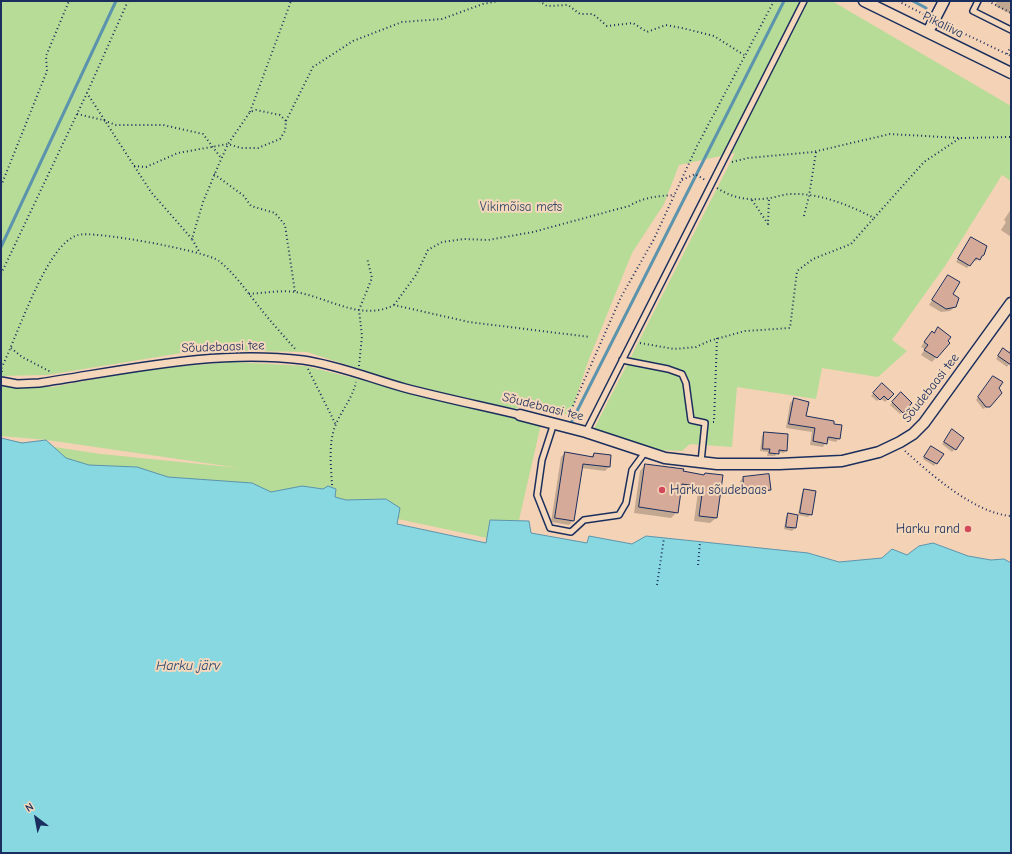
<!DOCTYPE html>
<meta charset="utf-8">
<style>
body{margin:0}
#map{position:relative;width:1012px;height:854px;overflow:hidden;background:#f4d2b6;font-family:"Comic Neue",sans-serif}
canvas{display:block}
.frame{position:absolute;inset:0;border:2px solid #1b2f5e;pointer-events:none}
.north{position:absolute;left:16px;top:798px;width:40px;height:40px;-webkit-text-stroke:3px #f5d8bb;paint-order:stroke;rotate:328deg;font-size:11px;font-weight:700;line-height:16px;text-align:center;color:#1b2f5e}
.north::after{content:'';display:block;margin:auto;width:14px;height:18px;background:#1b2f5e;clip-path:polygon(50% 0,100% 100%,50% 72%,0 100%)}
</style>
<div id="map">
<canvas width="1012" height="854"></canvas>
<div class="frame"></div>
<div class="north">N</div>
</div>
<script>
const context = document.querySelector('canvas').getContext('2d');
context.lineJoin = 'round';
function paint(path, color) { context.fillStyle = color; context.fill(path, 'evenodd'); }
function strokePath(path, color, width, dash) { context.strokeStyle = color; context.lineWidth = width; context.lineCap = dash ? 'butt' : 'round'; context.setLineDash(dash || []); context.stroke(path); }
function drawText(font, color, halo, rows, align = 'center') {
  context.font = font + ' "Comic Neue",sans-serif'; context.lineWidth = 4; context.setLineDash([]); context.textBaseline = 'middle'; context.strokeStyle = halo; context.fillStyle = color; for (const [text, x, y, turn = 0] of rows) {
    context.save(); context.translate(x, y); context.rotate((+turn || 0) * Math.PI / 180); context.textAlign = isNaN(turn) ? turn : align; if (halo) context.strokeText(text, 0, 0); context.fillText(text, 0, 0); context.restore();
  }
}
paint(new Path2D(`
 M1,1H832L1011,106V181L1002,175L945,266L892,340L907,351L878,377L822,368L816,399L737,387L732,447L690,444L682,451L659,450L594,429L735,153L679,165L664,204L632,253L589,359L570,415L522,403L515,410L403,383L307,352L200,350L47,375L1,376Z
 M232,362L305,366L541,424L519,520L491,521L487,538L398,519L397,524L335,497V488L301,532L1,439L101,454L240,468L47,440L1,436V387H52L150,369Z`), '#b7dc97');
const water = new Path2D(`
 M1,438L22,443L46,440L66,458L89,465L137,467L168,477L252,483L271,492L302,486L323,489L328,486L336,489L335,497L346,500L386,499L400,508L397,524L486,543L490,520L529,521L531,533L587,543L589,536L632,544L646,536L808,553L839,562L882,558L892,549L907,555L919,546L933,543L968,556L991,560L1004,559L1011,563V853H1Z`);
paint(water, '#87d8e1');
strokePath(water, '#5c94ad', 1);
paint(new Path2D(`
 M997,1H1011V14L995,6Z
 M1011,209V237L1001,230L1006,222L1004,220Z
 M971,238L986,246V251L976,261L973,260L967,268L956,262Z
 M948,276L955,307L950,311L941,312L929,305Z
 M928,336L949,343L932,362L921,355L925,349L921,347Z
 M1011,348V362L1007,367L996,359L1001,352L1008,353Z
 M991,380L989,406L983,409L976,400Z
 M882,384L893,394L885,402L880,398L877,401L871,396Z
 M901,393L911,403L900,414L890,405Z
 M794,399L805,417L839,438L836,442L827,440L823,447L810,445L812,432L786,428L790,403Z
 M764,433L786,450L784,453L778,452L775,456H767L768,452L760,451L762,436Z
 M950,433L955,449L952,452L942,444Z
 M929,450L942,454L934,466L923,459Z
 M565,453L591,457L594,454L609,467L605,471L581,468L573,521L569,525L551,522L561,457Z
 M645,465L704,476L716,518L710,523L694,521L698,492L680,490L677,512L671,518L634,513L640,471Z
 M768,476L770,490L767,492L742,495L740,481L743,478Z
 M805,490L811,514L808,517L798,515L802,493Z
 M788,514L797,515L795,528L792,531L784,529L786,517Z`), '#0003');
strokePath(new Path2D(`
 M913,1L926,8
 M1,247L116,1
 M572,421L784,1`), '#5c94ad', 3);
const building = new Path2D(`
 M971,237L987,246L984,255L982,256L980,260L976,258L970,266L958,259Z
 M948,275L960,282L953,294L959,298L956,307L946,309L932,300Z
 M938,327L951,337L948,341L950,343L937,358L924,350L928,345L924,342L932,331L934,333Z
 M1003,348L1011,354V365L998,356Z
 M993,376L1003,382L999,388L1002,393L990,407H986L978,397Z
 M882,383L894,394L888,400L884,396L880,400L873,393Z
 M901,392L912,403L903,413L892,402Z
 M794,398L809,402L806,416L834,421V424L842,425L840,439L828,437L827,444L813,441L815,428L789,424Z
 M952,429L964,438L956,450L944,442Z
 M764,432L788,434L787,451L779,450V454L769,453L770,449H763Z
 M931,446L944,454L937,464L924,457Z
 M565,452L593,457L594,453L611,455L610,467L583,464L574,521L555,518Z
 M645,464L684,469L683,471L704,475L705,473L723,475L717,518L699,516L703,487L682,484L678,513L639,507Z
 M769,474L771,490L744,493L743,477Z
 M804,489L816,491L812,515L800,513Z
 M788,513L798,515L796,528L786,527Z`);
paint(building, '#d6aa99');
strokePath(building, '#1b2f5e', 1);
const service = new Path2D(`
 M978,1L973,11L1011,30
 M622,360L668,369L682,374L686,383L691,420L705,423L701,462
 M554,423L542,460L537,495L550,528L571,532L584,520L619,515L626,503L632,470L646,451
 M586,432L804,1`);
const pedestrian = new Path2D(`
 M1,381L17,384L39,383C126,370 215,349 303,360C338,365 372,379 405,388C443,398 482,406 520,415`);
const minor = new Path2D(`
 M864,1L1011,73
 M928,32L944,1
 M520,415L586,432L665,458L717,464H779L842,461L879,452L900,442L913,434L924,423L1011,303`);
strokePath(service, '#1b2f5e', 8);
strokePath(pedestrian, '#1b2f5e', 10);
strokePath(minor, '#1b2f5e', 13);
strokePath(new Path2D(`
 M128,1L87,93L151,192L192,239
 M539,1L547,6L568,5L580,14H593L607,26L633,23L647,32L666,25L682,28L714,36L744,55
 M898,1L925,15
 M988,1L1011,13
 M944,24L1011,56
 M1007,54L1011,46
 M250,112L291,1
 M77,114L103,120L116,125H163L203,134L221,158
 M286,121L313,67L353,41L402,22L442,19L483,4L498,1
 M732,162L748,158L813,152L890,134L960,138L1011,137
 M134,166L146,167L178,153L228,144L241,148H258L280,139L285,131L286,121L280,115L256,110L250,112L228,144L219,164L203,202L192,239L200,253
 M214,174L244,196L251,206L275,213L285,225L295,292
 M682,180L695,174L705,180
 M1,186L47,71L46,56L69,1
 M717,188C734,199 751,201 770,198C777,197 784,194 791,194C820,193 849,205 874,218L924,162L960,138
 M752,200L768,224L769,198
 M804,216L809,196L816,152
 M1,274L87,93
 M249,294C264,293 281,290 295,292C328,297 361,322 394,305L469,322L590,337
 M394,305L416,275L428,250L442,242L464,239L488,240L533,232L629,206C644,197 658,196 675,195
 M640,343L674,349L696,347L709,341L745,331L790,328L797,271L813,259L851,244L874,218
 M11,348L22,357L51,372
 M359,366L362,336L359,310L372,278L367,258
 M308,369L336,425
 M2,372L1,369C17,336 40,266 65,243C68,240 74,236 78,235C91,230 207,251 219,261C234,273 245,289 257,304C269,320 283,335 296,350
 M568,417L621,297L654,239L697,146L774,1
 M713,422H714L717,338
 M905,451C932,475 974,513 1011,516
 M332,485C331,466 328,442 336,424C343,408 352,399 356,382
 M698,565L700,542
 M657,585L664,538`), '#1b2f5e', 2, [1, 3]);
strokePath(service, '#f5d8bb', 5);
strokePath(pedestrian, '#f5d8bb', 7);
strokePath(minor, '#f5d8bb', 10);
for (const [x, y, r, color] of [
 [662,490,4,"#d1495b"],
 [968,529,4,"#d1495b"]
]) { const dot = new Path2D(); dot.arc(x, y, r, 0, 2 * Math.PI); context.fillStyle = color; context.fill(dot); strokePath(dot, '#f5d8bb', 1.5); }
drawText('13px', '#1b2f5e', '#f5d8bb', [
 ["Pikaliiva",943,25,26],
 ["Sõudebaasi tee",223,347,-2],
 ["Sõudebaasi tee",931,388,-52],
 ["Sõudebaasi tee",543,407,14]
]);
drawText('13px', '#324967', '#f5d8bb', [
 ["Vikimõisa mets",521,207]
]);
drawText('13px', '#1b2f5e', '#f5d8bb', [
 ["Harku sõudebaas",670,490],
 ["Harku rand",960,529,"right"]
], 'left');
drawText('italic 14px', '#2b4872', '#f5d8bb', [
 ["Harku järv",188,666]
]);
</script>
